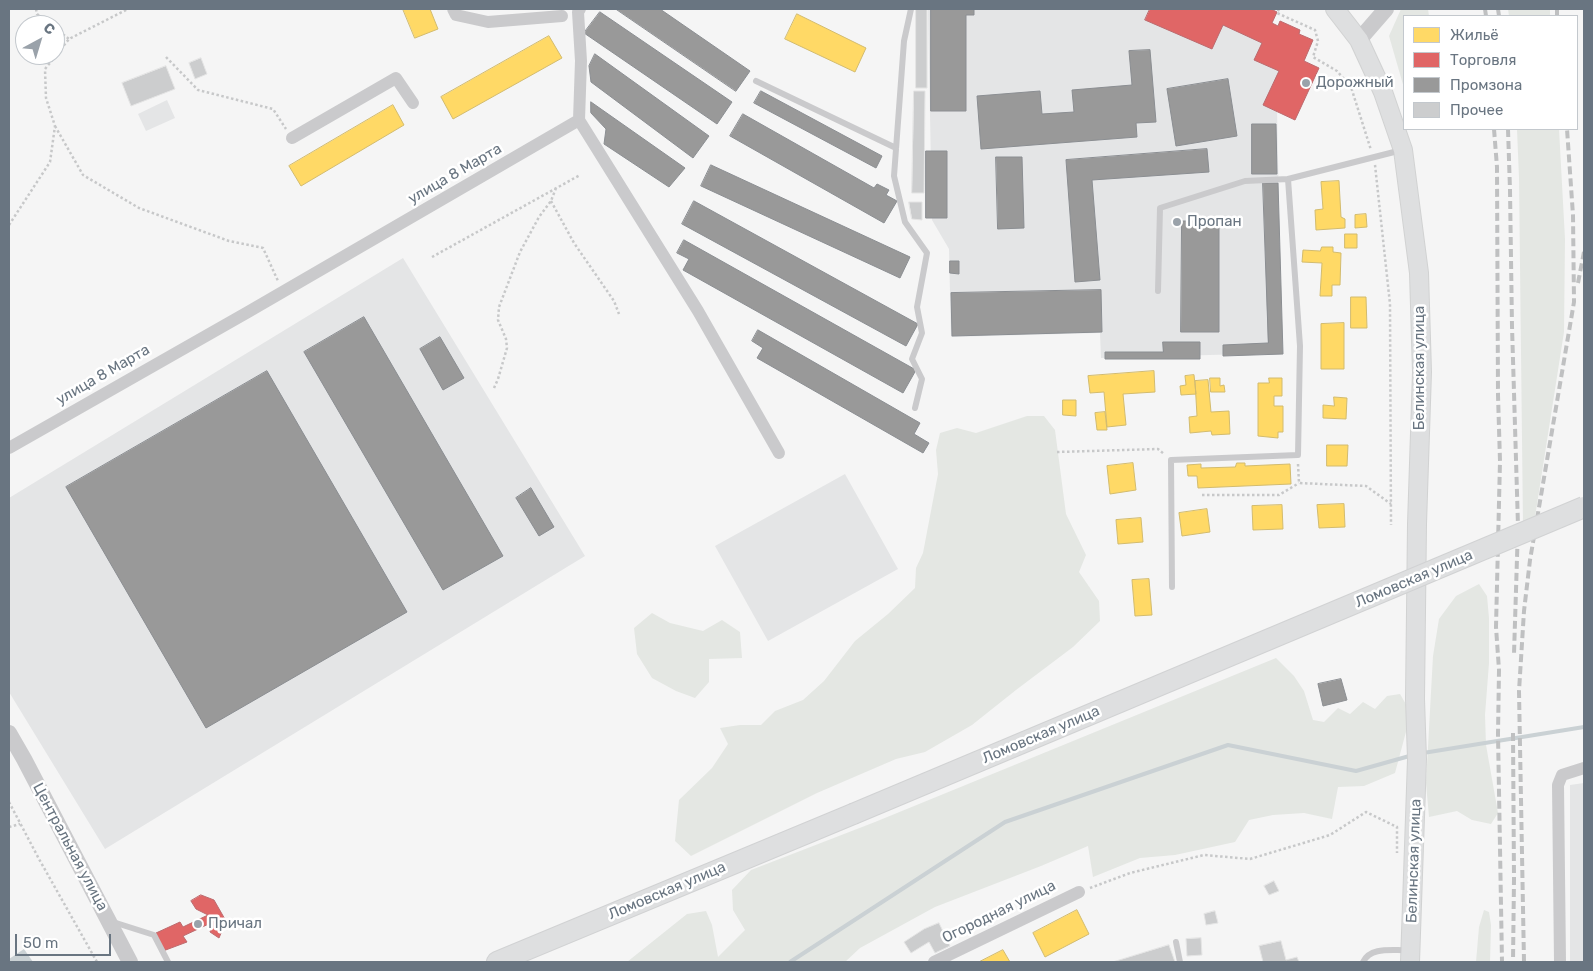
<!DOCTYPE html>
<meta charset="utf-8">
<style>
body{margin:0}
#map{position:relative;width:1593px;height:971px;overflow:hidden;background:#f5f5f5;font-family:Rubik,sans-serif}
canvas{display:block}
.frame{position:absolute;inset:0;border:10px solid #697581;pointer-events:none}
.legend{position:absolute;left:1403px;top:15px;width:175px;height:115px;box-sizing:border-box;background:#fff;border:1px solid #c3c8cd;margin:0;padding:6px 9px;list-style:none;font-size:15px;color:#697581}
.legend li{display:flex;align-items:center;gap:10px;height:25px}
.legend b{width:25px;border:1px solid #c3c8cd}
.north{position:absolute;left:15px;top:15px;width:50px;height:50px;box-sizing:border-box;background:#fff;border:1px solid #c3c8cd;border-radius:50%;rotate:39deg;font-size:14px;font-weight:700;line-height:20px;text-align:center;color:#697581}
.north::after{content:'';display:block;margin:auto;width:18px;height:22px;background:#9aa2aa;clip-path:polygon(50% 0,100% 100%,50% 72%,0 100%)}
.scale{position:absolute;left:15px;top:934px;width:96px;height:22px;box-sizing:border-box;border:2px solid #697581;border-top:0;padding-left:6px;font-size:15px;line-height:18px;white-space:nowrap;color:#697581;-webkit-text-stroke:4px #fff;paint-order:stroke}
</style>
<div id="map">
<canvas width="1593" height="971"></canvas>
<div class="frame"></div>
<ul class="legend">
<li><b style="height:14px;background:#ffd966"></b>Жильё</li>
<li><b style="height:14px;background:#e06666"></b>Торговля</li>
<li><b style="height:14px;background:#999"></b>Промзона</li>
<li><b style="height:14px;background:#cccdce"></b>Прочее</li>
</ul>
<div class="north">С</div>
<div class="scale">50 m</div>
</div>
<script>
const context = document.querySelector('canvas').getContext('2d');
context.lineJoin = 'round';
function paint(path, color) { context.fillStyle = color; context.fill(path, 'evenodd'); }
function strokePath(path, color, width, dash) { context.strokeStyle = color; context.lineWidth = width; context.lineCap = dash ? 'butt' : 'round'; context.setLineDash(dash || []); context.stroke(path); }
function drawText(font, color, halo, rows, align = 'center') {
  context.font = font + ' Rubik,sans-serif'; context.lineWidth = 5; context.setLineDash([]); context.textBaseline = 'middle'; context.strokeStyle = halo; context.fillStyle = color; for (const [text, x, y, turn = 0] of rows) {
    context.save(); context.translate(x, y); context.rotate((+turn || 0) * Math.PI / 180); context.textAlign = isNaN(turn) ? turn : align; if (halo) context.strokeText(text, 0, 0); context.fillText(text, 0, 0); context.restore();
  }
}
paint(new Path2D(`
 M928,9H1218L1304,49L1277,109L1282,353L1101,358L1100,333L951,337L949,249L932,220Z
 M167,100L175,118L146,131L138,114Z
 M403,258L585,556L105,849L9,692V498Z
 M845,474L898,569L768,641L715,546Z
 M1584,783V962H1570V785Z`), '#e4e5e6');
paint(new Path2D(`
 M1401,9H1428L1429,16H1404V88L1389,36Z
 M1508,9H1550V16H1509Z
 M1517,129H1559L1565,239L1564,332L1535,517L1523,526L1519,178Z
 M1027,416H1044L1055,430L1066,514L1086,555L1079,572L1099,601L1100,621L1073,647L1016,690L972,725L925,752L896,759L817,793L691,856L675,841L679,800L712,768L728,744L720,728L740,725H761L775,711L803,700L824,681L855,641L888,614L915,588L916,568L923,553L938,474L936,450L940,433L957,428L976,433Z
 M1479,584L1487,596L1489,618V663L1485,715L1486,745L1498,813L1491,824L1472,820L1457,811L1429,817L1426,783L1433,656L1439,619L1456,596Z
 M652,613L670,623L703,631L722,620L740,632L742,658L709,659V682L695,698L676,691L652,678L637,654L634,628Z
 M1276,658L1294,676L1304,691L1313,720L1324,722L1338,708L1350,714L1363,702L1375,709L1387,696L1400,694L1411,713L1395,773L1364,786L1338,787L1332,819L1304,813L1273,815L1249,820L1235,842L1175,855L1140,858L1093,877L1088,846L1041,866L935,907L860,948L845,962H627L687,914L706,911L712,925L718,957L745,930L733,910L732,890L751,870L875,822Z
 M1484,910L1489,912L1491,925L1490,962H1476L1479,927Z`), '#e4e7e3');
paint(new Path2D(`
 M24,949L33,962H9V959Z`), '#cad1d4');
const homes = new Path2D(`
 M403,9H430L438,29L415,38Z
 M797,14L866,48L855,72L785,39Z
 M549,36L562,58L453,119L441,97Z
 M393,105L404,125L301,186L289,166Z
 M1339,181L1341,217L1345,219V228L1316,230L1315,210L1323,209L1321,182Z
 M1366,214L1367,227L1355,228V215Z
 M1345,234H1357V248H1345Z
 M1322,247H1333V252L1341,253L1340,285H1332V296H1320L1322,263L1302,262L1303,250L1320,251Z
 M1351,297H1366L1367,328H1351Z
 M1344,323V369H1321V324Z
 M1154,371L1155,392L1123,394L1126,425L1107,427L1104,392L1090,393L1088,376Z
 M1194,375L1196,394L1181,395L1180,386L1186,385L1185,376Z
 M1210,378H1220V386L1224,385L1225,392H1211Z
 M1269,378H1282V396H1274V406H1283V432H1278V438L1258,436V383H1269Z
 M1208,380L1211,412L1229,411L1230,434L1212,435L1211,431L1190,433L1189,417L1197,416L1195,381Z
 M1334,397L1347,398L1346,419L1323,418V405L1334,406Z
 M1063,400H1076V416L1063,415Z
 M1105,412L1107,430H1097L1095,413Z
 M1327,445H1348L1347,466H1327Z
 M1133,463L1136,490L1110,494L1107,466Z
 M1237,463H1245V466L1290,464L1291,484L1198,488L1197,476H1188L1187,465L1201,464V468L1235,467Z
 M1344,504L1345,527L1319,528L1317,505Z
 M1282,505L1283,529L1253,530L1252,506Z
 M1207,509L1210,532L1182,536L1179,513Z
 M1141,518L1143,542L1118,544L1116,520Z
 M1149,579L1152,615L1135,616L1132,580Z
 M1077,910L1089,934L1045,957L1033,933Z
 M1003,950L1010,962H979Z`);
paint(homes, '#ffd966');
strokePath(homes, '#d2bb6e', 1);
const shops = new Path2D(`
 M1150,9H1271L1277,12L1272,23L1278,26L1280,21L1300,30L1299,34L1313,40L1304,61L1319,68L1295,120L1263,105L1279,71L1254,60L1262,43L1223,25L1212,49L1145,20Z
 M201,895L214,900L226,921L219,938L210,932L213,922L183,936L187,942L163,951L156,933L180,922L183,927L208,915L196,909L191,901Z`);
paint(shops, '#e06666');
strokePath(shops, '#bc6a6e', 1);
const industry = new Path2D(`
 M616,9H660L750,71L736,91Z
 M931,9H974V15H966V111H931Z
 M600,12L732,102L717,124L584,33Z
 M1150,50L1156,122L1136,123L1137,137L981,149L977,96L1040,91L1042,114L1074,112L1072,90L1132,85L1129,51Z
 M595,54L709,136L693,158L591,82L589,66Z
 M1228,79L1237,136L1176,146L1167,89Z
 M761,91L882,156L876,168L754,103Z
 M591,102L685,168L669,187L604,144L606,129L591,113Z
 M743,114L874,188L877,184L889,190L886,195L897,201L884,223L730,136Z
 M1252,124H1276L1277,174H1252Z
 M1207,149L1209,172L1092,180L1100,280L1075,282L1066,160Z
 M926,151H947V218H926Z
 M996,157H1022L1024,228L998,229Z
 M711,165L910,257L900,278L701,186Z
 M1263,183H1278L1283,354L1223,356V345L1268,343Z
 M694,201L918,324L906,346L682,224Z
 M1182,221H1219V332H1181Z
 M684,240L916,370L903,393L683,270L689,259L677,253Z
 M950,261H959V274L950,273Z
 M1101,290L1102,332L952,336L951,293Z
 M364,317L503,556L443,590L304,352Z
 M758,330L920,423L914,434L929,443L923,453L757,358L763,348L752,341Z
 M440,337L464,378L443,390L420,349Z
 M1163,342H1200V359H1105V352H1163Z
 M267,371L407,612L206,728L66,487Z
 M531,488L554,527L539,536L516,498Z
 M1341,679L1347,700L1323,706L1318,684Z`);
paint(industry, '#999');
strokePath(industry, '#8b8e92', 1);
strokePath(new Path2D(`
 M1423,753L1584,727
 M790,962L1005,822L1228,745L1356,771L1413,755`), '#cad1d4', 4);
const building = new Path2D(`
 M916,9H927V88H916Z
 M201,58L207,74L195,79L189,63Z
 M166,66L175,89L131,106L122,83Z
 M914,91H925L924,193H912Z
 M909,202H922V220L912,219Z
 M1274,881L1279,891L1269,895L1264,886Z
 M1215,911L1218,923L1206,925L1204,914Z
 M939,923L950,946L935,953L929,942L911,953L904,942L924,929Z
 M1201,938L1202,955L1187,956L1186,939Z
 M1281,941L1286,960L1297,957L1299,962H1263L1259,946Z
 M1169,945L1175,962H1113Z`);
paint(building, '#cccdce');
strokePath(building, '#e4e4e4', 1);
const secondary = new Path2D(`
 M1335,9L1359,40L1383,92L1403,150L1419,273L1422,372L1417,524L1415,699L1417,759L1410,962`);
const primary = new Path2D(`
 M497,962L853,814`);
strokePath(secondary, '#d1d2d2', 20);
strokePath(primary, '#d1d2d3', 22);
strokePath(new Path2D(`
 M36,9L37,14L51,25
 M1279,9L1277,13L1315,30L1318,41L1313,57L1337,71L1351,87L1371,150
 M55,28L69,39
 M166,57L198,90L273,109L286,129
 M55,126L83,175L139,208L229,241L263,248L278,281
 M1375,165L1390,304L1391,525
 M551,201L574,243L614,301L619,314
 M9,225L50,162L55,126L46,98L45,69L69,39L128,9
 M432,257L580,175
 M494,388L498,379L507,348L506,339L498,320L499,307L520,252L539,217L551,201L556,188
 M1057,452L1158,449L1164,454
 M1298,464L1299,483L1366,486L1391,504
 M1202,495H1279L1299,483
 M9,802L39,859L97,962
 M9,827L20,824
 M1090,888L1130,873L1204,855L1250,859L1330,835L1366,812L1397,827V853`), '#c7c8c9', 2.5, [2.5, 2.5]);
strokePath(new Path2D(`
 M911,9L904,41L894,176L905,222L927,253L917,307L922,333L912,359L922,379L915,408
 M756,81L896,148
 M1158,291L1160,208L1245,181L1288,179
 M1172,587L1171,460L1298,455L1300,346L1288,179L1402,150
 M113,922L154,935L168,962
 M1176,942L1180,962
 M1363,962C1371,946 1393,951 1409,950`), '#cacacc', 6);
strokePath(new Path2D(`
 M453,9L456,15L488,22L562,16
 M579,120L581,61L578,12L580,9
 M292,138L396,78L413,103
 M9,448L248,312L579,120L698,311L779,453
 M934,962L1079,892
 M1560,962L1558,785L1562,775L1584,768`), '#cacacc', 12);
strokePath(new Path2D(`
 M1359,40L1386,9
 M9,733L24,759L130,962`), '#cacacc', 16);
strokePath(secondary, '#dedfe0', 18);
strokePath(primary, '#dedfe0', 20);
strokePath(new Path2D(`
 M1485,9L1486,16
 M1498,9L1499,16
 M1557,9V16
 M1494,129L1497,167L1498,395L1500,461L1496,627L1499,670L1498,734L1502,962
 M1508,129L1510,190L1512,326L1518,526L1514,654
 M1578,283L1584,252
 M1513,733L1514,879L1513,962
 M1524,962L1519,691L1524,611L1530,560L1574,302L1573,215L1567,129`), '#bfc0c1', 4, [8, 4]);
const primaryBridge = new Path2D(`
 M853,814L1584,507`);
strokePath(primaryBridge, '#d1d2d3', 22, []);
strokePath(primaryBridge, '#dedfe0', 20);
for (const [x, y, r, color] of [
 [1306,83,5,"#9aa2aa"],
 [1177,222,5,"#9aa2aa"],
 [198,924,5,"#9aa2aa"]
]) { const dot = new Path2D(); dot.arc(x, y, r, 0, 2 * Math.PI); context.fillStyle = color; context.fill(dot); strokePath(dot, '#fff', 2); }
drawText('15px', '#697581', '#fff', [
 ["Дорожный",1316,83],
 ["Пропан",1187,222],
 ["Причал",208,924]
], 'left');
drawText('15px', '#697581', '#fff', [
 ["улица 8 Марта",455,174,-30],
 ["Белинская улица",1420,368,-90],
 ["улица 8 Марта",103,375,-30],
 ["Ломовская улица",1414,579,-23],
 ["Ломовская улица",1041,735,-23],
 ["Центральная улица",70,847,62],
 ["Белинская улица",1414,861,-88],
 ["Ломовская улица",667,891,-23],
 ["Огородная улица",999,912,-26]
]);
</script>
